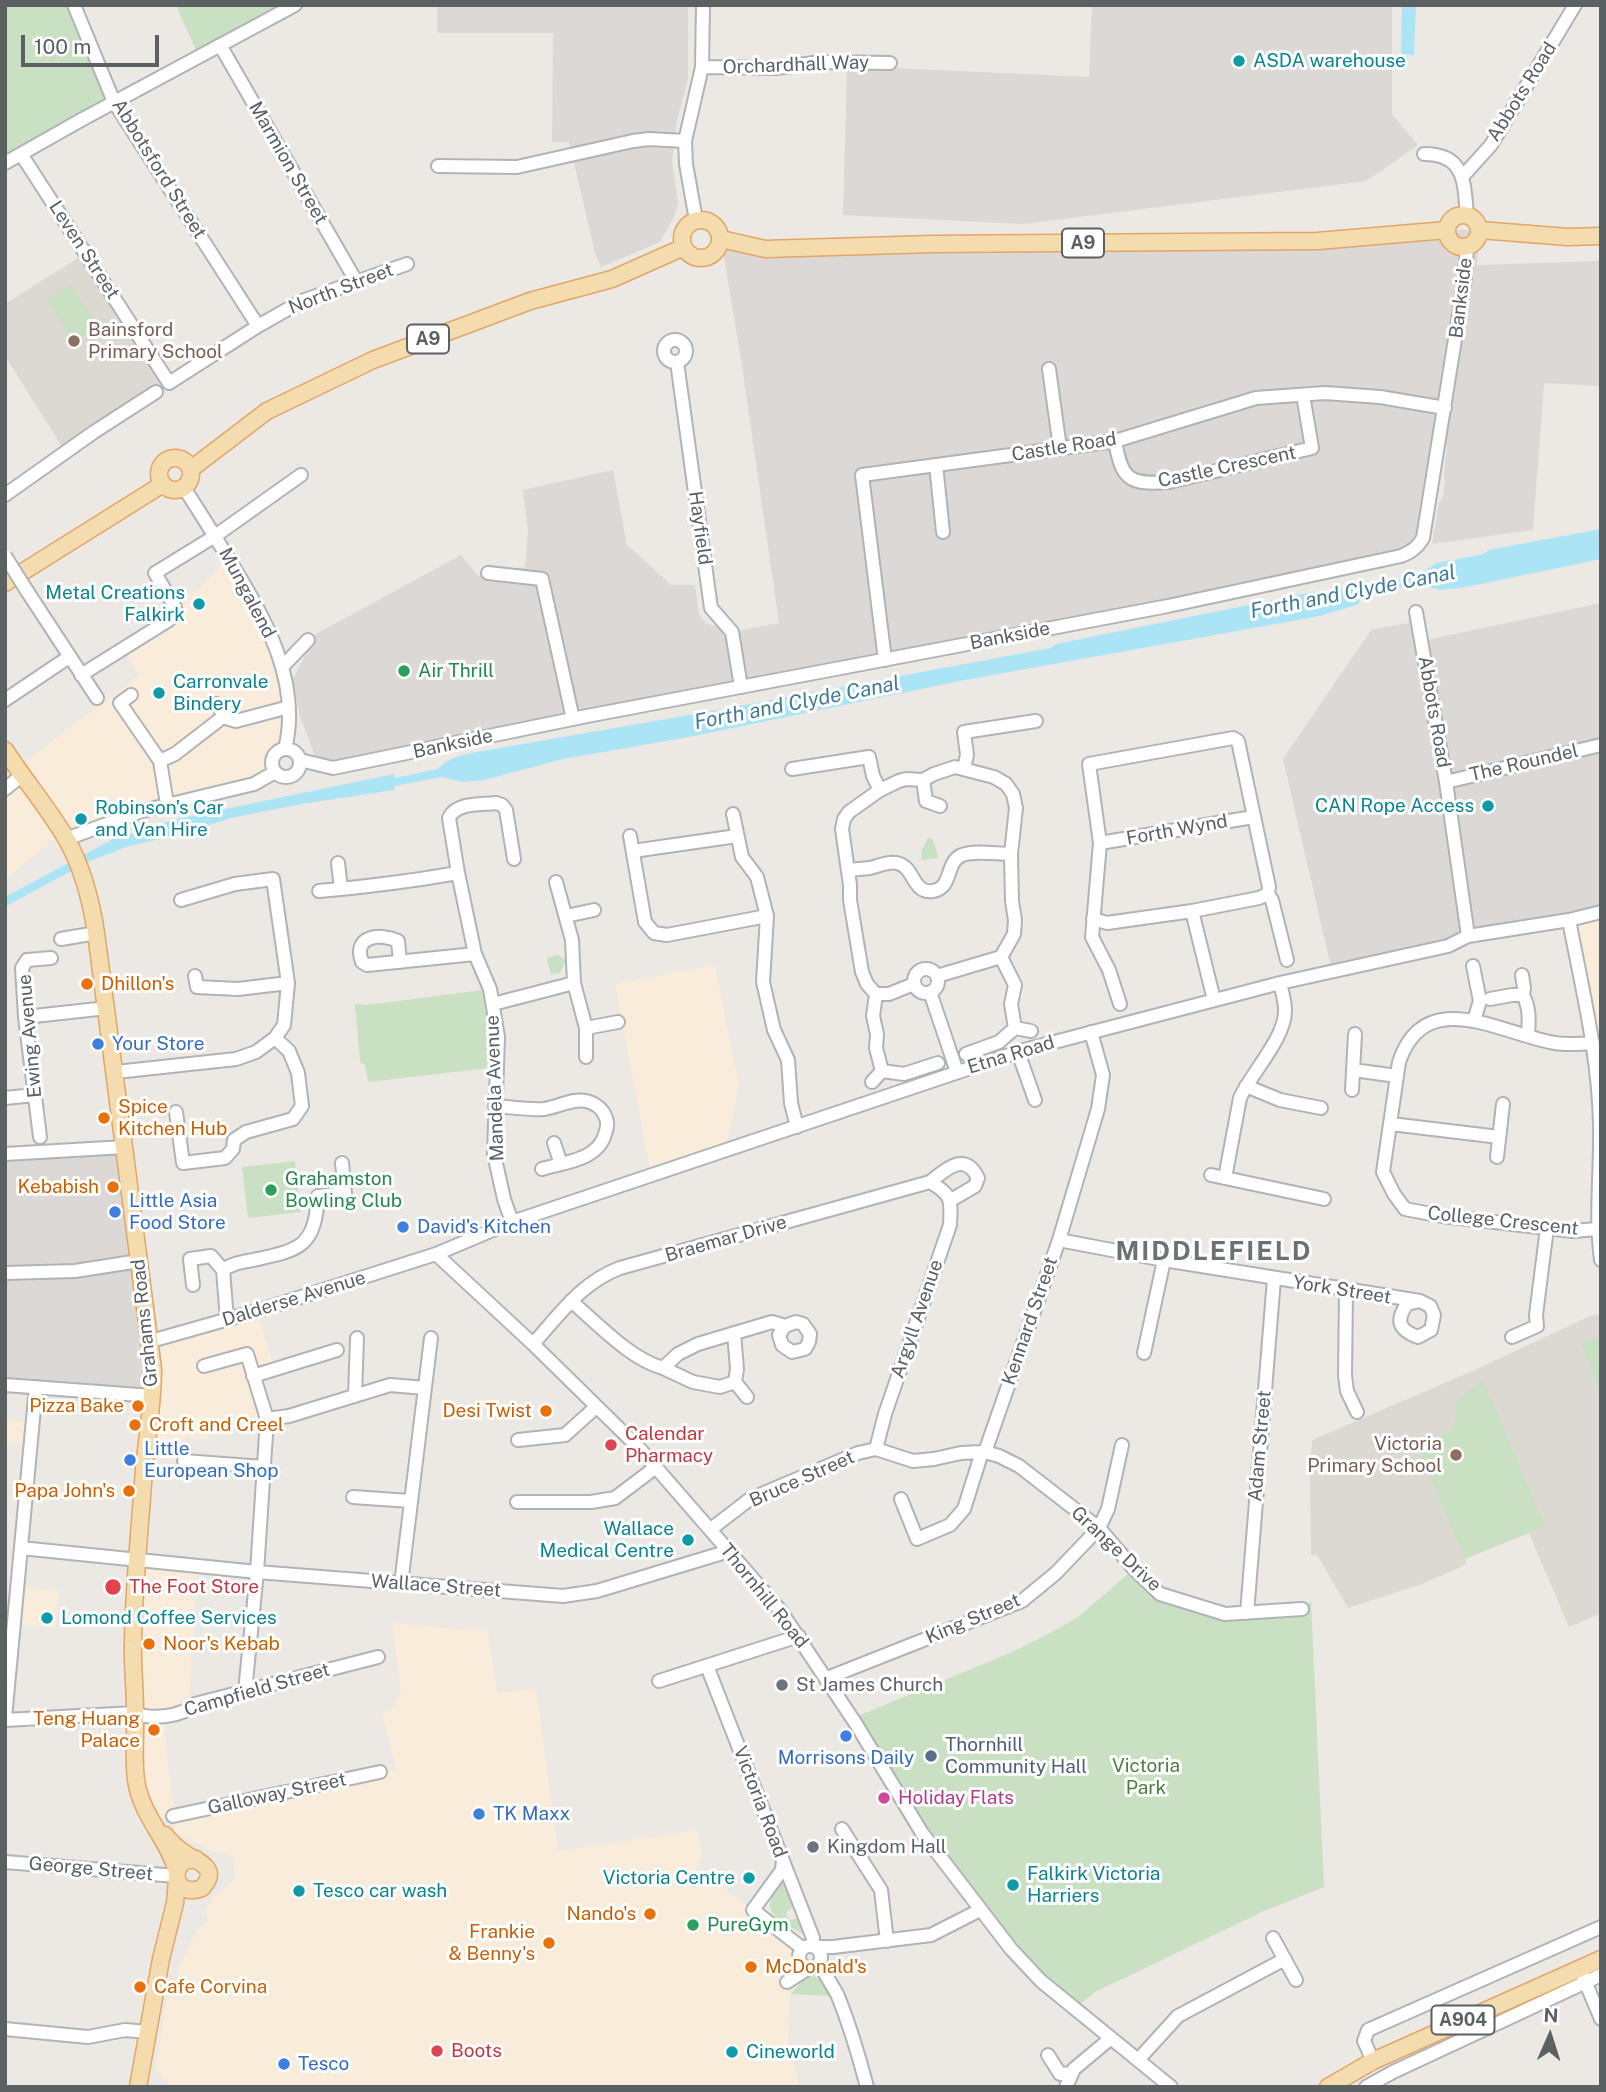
<!DOCTYPE html>
<style>
body{margin:0}
#map{position:relative;width:1606px;height:2092px;overflow:hidden;background:#ece8e3;font-family:"Public Sans",sans-serif}
canvas{display:block}
.frame{position:absolute;inset:0;border:7px solid #5b6062;pointer-events:none}
.north{position:absolute;left:1515px;top:2001px;width:70px;height:70px;-webkit-text-stroke:5px #fff;paint-order:stroke;rotate:3deg;font-size:19px;font-weight:700;line-height:28px;text-align:center;color:#5b6062}
.north::after{content:'';display:block;margin:auto;width:24px;height:32px;background:#5b6062;clip-path:polygon(50% 0,100% 100%,50% 72%,0 100%)}
.scale{position:absolute;left:21px;top:35px;width:138px;height:32px;box-sizing:border-box;border:4px solid #5b6062;border-top:0;padding-left:9px;font-size:21px;line-height:24px;white-space:nowrap;color:#5b6062;-webkit-text-stroke:5px #fff;paint-order:stroke}
</style>
<div id="map">
<canvas width="1606" height="2092"></canvas>
<div class="frame"></div>
<div class="north">N</div>
<div class="scale">100 m</div>
</div>
<script>
const context = document.querySelector('canvas').getContext('2d');
context.lineJoin = 'round';
function paint(path, color) { context.fillStyle = color; context.fill(path, 'evenodd'); }
function strokePath(path, color, width, dash) { context.strokeStyle = color; context.lineWidth = width; context.lineCap = dash ? 'butt' : 'round'; context.setLineDash(dash || []); context.stroke(path); }
function drawText(font, color, halo, rows, align = 'center') {
  context.font = font + ' "Public Sans",sans-serif'; context.lineWidth = 6; context.setLineDash([]); context.textBaseline = 'middle'; context.strokeStyle = halo; context.fillStyle = color; for (const [text, x, y, turn = 0] of rows) {
    context.save(); context.translate(x, y); context.rotate((+turn || 0) * Math.PI / 180); context.textAlign = isNaN(turn) ? turn : align; if (halo) context.strokeText(text, 0, 0); context.fillText(text, 0, 0); context.restore();
  }
}
paint(new Path2D(`
 M228,559L283,666L285,749L275,772L66,839L51,841L5,880V789L17,768L139,675L123,649L169,620L174,605L198,589Z
 M1601,912V1260L1600,1126L1569,920Z
 M715,965L739,1087L725,1151L651,1176L615,984Z
 M257,1311L275,1369L253,1376L266,1430L209,1425L208,1439L186,1438L184,1461L145,1457L151,1341Z
 M8,1420L33,1421L31,1444L5,1442V1421Z
 M138,1559L197,1565L189,1702L164,1717L168,1766L173,1796V1816L396,1769L382,1713L391,1711L401,1691L392,1623L488,1631L497,1692L536,1689L558,1851L697,1830L702,1853L697,1869L750,1908L799,1953V1959L787,1982L790,1995L788,2039L799,2087H171L159,2072L155,2071L167,1998L174,1997L178,1969L195,1933L208,1919L205,1911L212,1898L235,1879L233,1856L214,1852L190,1841L175,1831L173,1816L152,1820L143,1805Z
 M25,1587L59,1590L56,1628L21,1625Z`), '#faecdb');
paint(new Path2D(`
 M437,5H688V79L677,120L672,160L678,204L673,219L660,242L601,267L595,253L569,142H552L553,33H437Z
 M1092,5H1392V114L1418,145L1366,181L1023,224L843,215L847,66L1089,77Z
 M1447,230H1480L1477,265L1601,261V386L1544,383L1533,530L1432,544L1439,503L1443,497L1445,483L1444,473L1447,447L1439,446L1418,547L885,660L318,765L300,716L293,679L316,634L461,555L478,576L525,567L528,531L523,490L613,470L627,546L632,549L671,585H695L699,614L706,623L732,632L779,623L741,359L721,239L765,249Z
 M1601,603V912L1332,971L1283,759L1371,630L1418,621L1422,641Z
 M124,1141L153,1396L5,1385V1150H10L9,1146L92,1144Z`), '#dbd8d5');
paint(new Path2D(`
 M86,253L169,383L94,432L66,453L5,356V304Z
 M1601,1314V1613L1569,1627L1529,1533L1465,1559L1467,1564L1422,1584L1348,1608L1317,1555H1311L1310,1471L1312,1440L1477,1369L1590,1316Z`), '#dcd8d2');
paint(new Path2D(`
 M5,5H74L114,102L5,163Z
 M176,5H280L197,53Z
 M71,284L99,327L74,343L46,300Z
 M928,838H932L937,852L938,858L922,860L921,852Z
 M558,955L566,960L560,973L551,974L547,960L548,957Z
 M490,989L498,1067L368,1082L365,1065L360,1062L355,1004L367,1005Z
 M295,1161L301,1212L248,1218L242,1167Z
 M1594,1338L1601,1341V1393L1581,1343Z
 M1483,1380L1545,1526L1465,1559L1415,1441C1442,1430 1454,1445 1457,1408L1454,1403Z
 M1134,1569L1160,1594L1225,1614L1307,1606L1311,1601L1324,1887L1264,1911L1095,1992L1074,2009L980,1910L853,1718L1010,1653L1052,1632L1078,1617Z
 M785,1877L795,1906L786,1912L789,1920L800,1918L808,1936C797,1930 767,1917 770,1903C772,1894 780,1885 785,1877Z
 M814,1976L822,1980L832,1996L791,1994L803,1980Z`), '#c9e1c2');
paint(new Path2D(`
 M1402,5H1416L1414,55L1401,54Z
 M1601,529V559L1466,587L1441,590L1416,584L1360,596L1359,604L1320,616L965,680L689,737L563,759L484,780L464,782L441,777L395,786L394,790L302,804L231,818L178,835L129,846L90,861L6,906L7,911L5,913V897L115,838L137,833L172,820L394,774L395,778L438,769C449,756 467,754 483,751L712,711L1051,648L1056,644L1323,590L1333,592L1356,585L1357,588L1414,577L1437,563L1484,554L1488,550Z`), '#abe4f5');
const minor = new Path2D(`
 M74,5L114,102L258,326
 M220,45L356,281
 M702,67L776,68L821,62L890,63
 M21,154L169,383L258,326L302,301L407,264
 M1424,154C1466,154 1464,184 1467,215
 M5,163L81,120L295,5
 M438,166L517,167L633,141L649,139L685,141
 M1463,176L1491,145L1575,5
 M696,220L686,164L685,141L702,67L703,5
 M664 351a11 11 0 1 1 22 0a11 11 0 1 1-22 0Z
 M677,362L711,608L732,632L741,687
 M1049,369L1060,448
 M1115,441C1122,480 1129,485 1169,482L1312,448L1303,395
 M936,465L943,532
 M184,488C200,512 215,537 230,561C264,617 302,681 285,749
 M5,495L94,432L156,392
 M488,573L542,579L573,719
 M27,591L97,698
 M1416,612L1446,782L1468,936
 M885,660L862,475L1115,441L1256,398L1325,393L1380,397L1445,408
 M283,666L308,640
 M81,675L169,620L175,607L155,573L215,536L301,475
 M131,695L120,703L160,761L167,804
 M5,700L69,657
 M216,704L226,718L236,721L289,707
 M272 763a14 14 0 1 1 28 0a14 14 0 1 1-28 0Z
 M300,760L333,768L587,716L1168,606L1401,556C1411,552 1417,548 1423,538L1465,277L1467,247
 M160,761L175,754L219,720
 M964,768L967,755L964,732L1036,721
 M792,769L869,757L873,776L880,790
 M923,780L926,801L940,806
 M1446,782L1601,745
 M5,789L21,776
 M733,814L742,857L757,877L767,916L763,982L774,1030L788,1060L791,1103L797,1127
 M630,836L645,922L654,933L667,935L767,916
 M66,839L142,811L254,784L275,772
 M1100,843L1253,817
 M633,851L737,836
 M338,863L341,888
 M849,870C856,869 863,869 870,868C879,866 888,861 897,863C915,867 912,894 933,891C953,888 945,862 962,855C976,850 996,854 1011,854
 M458,873L475,954L490,989L498,1037L494,1154L504,1199L512,1222
 M556,882L572,940L574,983L586,1028V1057
 M319,891C365,887 412,881 458,873L449,818C456,802 481,805 496,803L502,805L506,810L514,859
 M1268,894L1272,900L1287,960
 M566,916L594,910
 M1093,919L1107,923L1192,911L1214,1000
 M1569,920C1582,988 1599,1057 1600,1126C1601,1171 1595,1215 1601,1260
 M61,939L96,933
 M400,962L398,941C381,933 352,935 362,962L367,965L475,954
 M1473,966L1480,1001L1474,1020
 M914 981a12 12 0 1 1 24 0a12 12 0 1 1-24 0Z
 M1522,975L1524,988L1523,995
 M195,976L197,987L238,989L288,983
 M914,984L889,994H876L867,984L862,972L850,900V885L842,829L844,819L849,812L880,790L899,781L906,779L923,780L934,774L955,767L994,777L1006,784L1013,794L1016,808L1011,854L1012,901L1015,920L1014,934L1001,957L937,976
 M930,992L957,1072
 M876,994L873,1016L877,1034L876,1048L882,1071L904,1074L938,1063
 M1490,999L1512,995H1523C1530,1008 1529,1021 1528,1036
 M493,1004L574,983
 M1120,1004L1109,970L1092,937L1100,843L1089,764L1233,738L1238,741L1269,887L1268,894L1259,898L1192,911
 M25,1017L107,1008
 M586,1028L618,1022
 M1015,1028L1031,1031
 M1593,1043C1580,1044 1567,1045 1555,1043C1501,1034 1425,984 1399,1062L1383,1172L1394,1194L1405,1209L1442,1216L1573,1231L1597,1229
 M1018,1052L1035,1100
 M966,1054L999,1042L1015,1028L1011,1004L1015,985L1001,957
 M1353,1070L1397,1076
 M116,1072L236,1059L256,1052L275,1038L284,1025L288,983L273,879L235,884L181,900
 M872,1082L882,1071
 M1246,1086L1280,1100L1321,1108
 M1352,1090L1355,1034
 M5,1098L35,1095
 M495,1106C511,1107 528,1110 544,1109C558,1107 573,1098 586,1101C595,1103 603,1109 606,1118C608,1123 607,1129 605,1134C598,1160 565,1162 542,1169
 M176,1112L183,1163L225,1158L233,1149L234,1140L246,1132L293,1119L302,1106L298,1073L289,1051L275,1038
 M1391,1124L1499,1137
 M40,1137L25,1017L22,968L27,960L51,958
 M554,1143L561,1164
 M5,1154L125,1147
 M1497,1157L1503,1104
 M1211,1175L1324,1199
 M1225,1178L1240,1098C1252,1072 1286,1037 1285,1010C1285,1001 1282,992 1280,983
 M930,1182C946,1169 965,1151 978,1178L975,1186L951,1200
 M1059,1240L1164,1260L1420,1301L1430,1306L1434,1315L1431,1330L1418,1337C1399,1330 1395,1321 1407,1304L1420,1301
 M436,1254L533,1344L639,1448L780,1610L856,1724L922,1833L1011,1949L1041,1981L1171,2087
 M5,1273L75,1271L139,1261
 M193,1285L190,1259L211,1256L223,1270
 M1346,1291L1345,1376L1347,1391L1357,1412
 M571,1301C597,1323 630,1359 663,1368L678,1354L698,1344L772,1322L785,1326L796,1322L803,1324L810,1334L809,1342L805,1349L792,1352L782,1345L779,1335L785,1326
 M227,1320L223,1270C233,1263 242,1262 253,1260C300,1250 315,1247 318,1196L345,1193L342,1163
 M1512,1337L1537,1326L1536,1315L1547,1228
 M151,1341L257,1311L436,1254L512,1222L1024,1050L1280,983L1448,946L1468,936L1569,920L1601,912
 M533,1344C560,1314 582,1282 620,1268L930,1182C953,1195 951,1201 950,1225L885,1414L876,1449
 M1144,1353L1164,1260
 M204,1366L247,1354L267,1419L257,1572L245,1691
 M663,1368L693,1382L720,1387L735,1382L737,1369L734,1333
 M253,1376L337,1350
 M735,1382L747,1397
 M5,1385L153,1396
 M355,1396L357,1338
 M267,1419L289,1416L390,1385L425,1388
 M518,1440L565,1435L596,1407
 M985,1452L999,1456L1019,1466L1099,1528L1134,1569L1160,1594L1225,1614L1302,1609
 M184,1461L264,1467
 M353,1497L410,1501
 M901,1499L917,1539L950,1525L964,1509L982,1452H985L1059,1240L1098,1109L1103,1075L1091,1032
 M517,1502H591L615,1498L656,1467
 M711,1529L750,1499L858,1453L876,1449L913,1461L934,1459L961,1453L982,1452
 M21,1548L257,1572L563,1596L597,1591L729,1551
 M401,1584L431,1338
 M1247,1613L1274,1279
 M707,1666L813,1938
 M827,1678L1022,1601L1056,1573L1099,1528L1108,1509L1122,1445
 M659,1681L799,1636
 M5,1718L36,1387
 M5,1720L135,1713C151,1720 182,1717 195,1704L378,1657
 M173,1816L380,1772
 M842,1829L881,1890L887,1941
 M783,1861L782,1870L753,1910L802,1948
 M5,1862L176,1876
 M1273,1938L1296,1980
 M799 1957a11 11 0 1 1 22 0a11 11 0 1 1-22 0Z
 M815,1947H833L931,1935L980,1910
 M820,1962C824,1975 832,1984 838,1996C850,2026 859,2056 867,2087
 M1582,1974L1601,2019
 M787,1982L809,1968
 M5,2029L88,2037L125,2030L148,2032
 M1048,2055L1060,2074L1072,2073
 M1138,2060L1178,2016L1285,1959
 M1373,2061L1364,2041L1368,2030L1601,1927
 M1066,2087L1074,2069L1111,2038
 M1366,2087L1393,2072L1601,1975`);
const major = new Path2D(`
 M1447 231a16 16 0 1 1 32 0a16 16 0 1 1-32 0Z
 M682 239a19 19 0 1 1 38 0a19 19 0 1 1-38 0Z
 M1480,230L1568,237L1601,236
 M721,239L765,249L932,244L1317,241L1447,230
 M159 474a16 16 0 1 1 32 0a16 16 0 1 1-32 0Z
 M191,469L267,411L373,360L530,301L612,279L684,247
 M5,583L163,484
 M5,750C25,781 49,809 67,840C83,869 91,900 96,933L153,1369C153,1403 147,1436 144,1470C140,1527 134,1584 133,1641C132,1664 135,1687 135,1710C136,1734 133,1757 136,1780C141,1816 169,1840 177,1872
 M165,1835C171,1843 178,1849 187,1855C201,1863 219,1869 202,1888C182,1897 167,1877 184,1861L196,1859
 M138,2087L161,1959L175,1903L177,1880
 M1328,2087L1373,2061L1601,1959`);
strokePath(minor, '#b0b4b7', 16);
strokePath(major, '#e1a668', 19);
strokePath(minor, '#fff', 12);
strokePath(major, '#f5dcaf', 16);
const minorBridge = new Path2D(`
 M5,556L27,591`);
strokePath(minorBridge, '#b0b4b7', 16, []);
strokePath(minorBridge, '#fff', 12);
for (const [x, y, r, color] of [
 [1239,61,7,"#0f9aa8"],
 [74,341,7,"#8d6e63"],
 [199,604,7,"#0f9aa8"],
 [404,671,7,"#2e9e5b"],
 [159,693,7,"#0f9aa8"],
 [1488,806,7,"#0f9aa8"],
 [81,819,7,"#0f9aa8"],
 [87,984,7,"#e8710a"],
 [98,1044,7,"#3f7fe0"],
 [104,1118,7,"#e8710a"],
 [113,1187,7,"#e8710a"],
 [271,1190,7,"#2e9e5b"],
 [115,1212,7,"#3f7fe0"],
 [403,1227,7,"#3f7fe0"],
 [138,1406,7,"#e8710a"],
 [546,1411,7,"#e8710a"],
 [135,1425,7,"#e8710a"],
 [611,1445,7,"#e0444e"],
 [1456,1455,7,"#8d6e63"],
 [130,1460,7,"#3f7fe0"],
 [129,1491,7,"#e8710a"],
 [688,1540,7,"#0f9aa8"],
 [113,1587,9,"#e0444e"],
 [47,1618,7,"#0f9aa8"],
 [149,1644,7,"#e8710a"],
 [782,1685,7,"#6b7280"],
 [154,1730,7,"#e8710a"],
 [846,1736,7,"#3f7fe0"],
 [931,1756,7,"#5c6f8a"],
 [884,1798,7,"#d1479c"],
 [479,1814,7,"#3f7fe0"],
 [813,1847,7,"#6b7280"],
 [749,1878,7,"#0f9aa8"],
 [1013,1885,7,"#0f9aa8"],
 [299,1891,7,"#0f9aa8"],
 [650,1914,7,"#e8710a"],
 [693,1925,7,"#2e9e5b"],
 [549,1943,7,"#e8710a"],
 [751,1967,7,"#e8710a"],
 [140,1987,7,"#e8710a"],
 [437,2051,7,"#e0444e"],
 [732,2052,7,"#0f9aa8"],
 [284,2064,7,"#3f7fe0"]
]) { const dot = new Path2D(); dot.arc(x, y, r, 0, 2 * Math.PI); context.fillStyle = color; context.fill(dot); strokePath(dot, '#fff', 2.5); }
for (const [x, y, w] of [
 [1083,243,42],
 [428,339,42],
 [1463,2020,63]
]) { const box = new Path2D(); box.roundRect(x - w / 2, y - 14.5, w, 29, 5); context.fillStyle = '#fff'; context.fill(box); strokePath(box, '#5b6062', 2); }
drawText('bold 18px', '#5b6062', null, [
 ["A9",1083,243],
 ["A9",428,339],
 ["A904",1463,2020]
]);
drawText('19px', '#0d838f', '#fff', [
 ["ASDA warehouse",1253,61],
 ["Metal Creations",185,593,"right"],
 ["Falkirk",185,615,"right"],
 ["Carronvale",173,682],
 ["Bindery",173,704],
 ["CAN Rope Access",1474,806,"right"],
 ["Robinson's Car",95,808],
 ["and Van Hire",95,830],
 ["Wallace",674,1529,"right"],
 ["Medical Centre",674,1551,"right"],
 ["Lomond Coffee Services",61,1618],
 ["Falkirk Victoria",1027,1874],
 ["Harriers",1027,1896],
 ["Victoria Centre",735,1878,"right"],
 ["Tesco car wash",313,1891],
 ["Cineworld",746,2052]
], 'left');
drawText('19px', '#5b6062', '#fff', [
 ["Orchardhall Way",796,65,-2],
 ["Abbots Road",1522,92,-58],
 ["Marmion Street",288,163,60],
 ["Abbotsford Street",159,169,58],
 ["Leven Street",84,250,57],
 ["North Street",341,289,-21],
 ["Bankside",1461,298,-83],
 ["Castle Road",1064,447,-9],
 ["Castle Crescent",1227,467,-12],
 ["Hayfield",700,528,82],
 ["Mungalend",247,593,62],
 ["Bankside",1010,636,-11],
 ["Abbots Road",1434,712,80],
 ["Bankside",453,744,-12],
 ["The Roundel",1524,763,-13],
 ["Forth Wynd",1177,830,-10],
 ["Ewing Avenue",30,1036,-95],
 ["Etna Road",1011,1055,-17],
 ["Mandela Avenue",495,1088,-92],
 ["College Crescent",1503,1221,6],
 ["Braemar Drive",726,1239,-16],
 ["York Street",1342,1290,9],
 ["Dalderse Avenue",294,1299,-17],
 ["Argyll Avenue",917,1319,-71],
 ["Kennard Street",1030,1321,-71],
 ["Grahams Road",145,1323,-96],
 ["Adam Street",1260,1446,-85],
 ["Bruce Street",802,1479,-24],
 ["Grange Drive",1116,1549,43],
 ["Wallace Street",436,1586,4],
 ["Thornhill Road",764,1596,51],
 ["King Street",973,1619,-23],
 ["Campfield Street",257,1690,-16],
 ["Galloway Street",277,1794,-12],
 ["Victoria Road",760,1802,69],
 ["George Street",91,1869,5]
]);
drawText('19px', '#785e54', '#fff', [
 ["Bainsford",88,330],
 ["Primary School",88,352],
 ["Victoria",1442,1444,"right"],
 ["Primary School",1442,1466,"right"]
], 'left');
drawText('19px', '#27864d', '#fff', [
 ["Air Thrill",418,671],
 ["Grahamston",285,1179],
 ["Bowling Club",285,1201],
 ["PureGym",707,1925]
], 'left');
drawText('19px', '#c56008', '#fff', [
 ["Dhillon's",101,984,"left"],
 ["Spice",118,1107,"left"],
 ["Kitchen Hub",118,1129,"left"],
 ["Kebabish",99,1187],
 ["Pizza Bake",124,1406],
 ["Desi Twist",532,1411],
 ["Croft and Creel",149,1425,"left"],
 ["Papa John's",115,1491],
 ["Noor's Kebab",163,1644,"left"],
 ["Teng Huang",140,1719],
 ["Palace",140,1741],
 ["Nando's",636,1914],
 ["Frankie",535,1932],
 ["& Benny's",535,1954],
 ["McDonald's",765,1967,"left"],
 ["Cafe Corvina",154,1987,"left"]
], 'right');
drawText('19px', '#366cbe', '#fff', [
 ["Your Store",112,1044],
 ["Little Asia",129,1201],
 ["Food Store",129,1223],
 ["David's Kitchen",417,1227],
 ["Little",144,1449],
 ["European Shop",144,1471],
 ["Morrisons Daily",846,1758,"center"],
 ["TK Maxx",493,1814],
 ["Tesco",298,2064]
], 'left');
drawText('19px', '#be3a42', '#fff', [
 ["Calendar",625,1434],
 ["Pharmacy",625,1456],
 ["The Foot Store",129,1587],
 ["Boots",451,2051]
], 'left');
drawText('19px', '#5b616d', '#fff', [
 ["St James Church",796,1685],
 ["Kingdom Hall",827,1847]
], 'left');
drawText('19px', '#4e5e75', '#fff', [
 ["Thornhill",945,1745],
 ["Community Hall",945,1767]
], 'left');
drawText('19px', '#487e3e', '#fff', [
 ["Victoria",1146,1766],
 ["Park",1146,1788]
]);
drawText('19px', '#b23c85', '#fff', [
 ["Holiday Flats",898,1798]
], 'left');
drawText('italic 21px', '#437b94', '#fff', [
 ["Forth and Clyde Canal",1353,592,-11],
 ["Forth and Clyde Canal",797,703,-11]
]);
context.letterSpacing = '2px';
drawText('bold 26px', '#6c7274', '#fff', [
 ["MIDDLEFIELD",1214,1252]
]);
context.letterSpacing = '0px';
</script>
